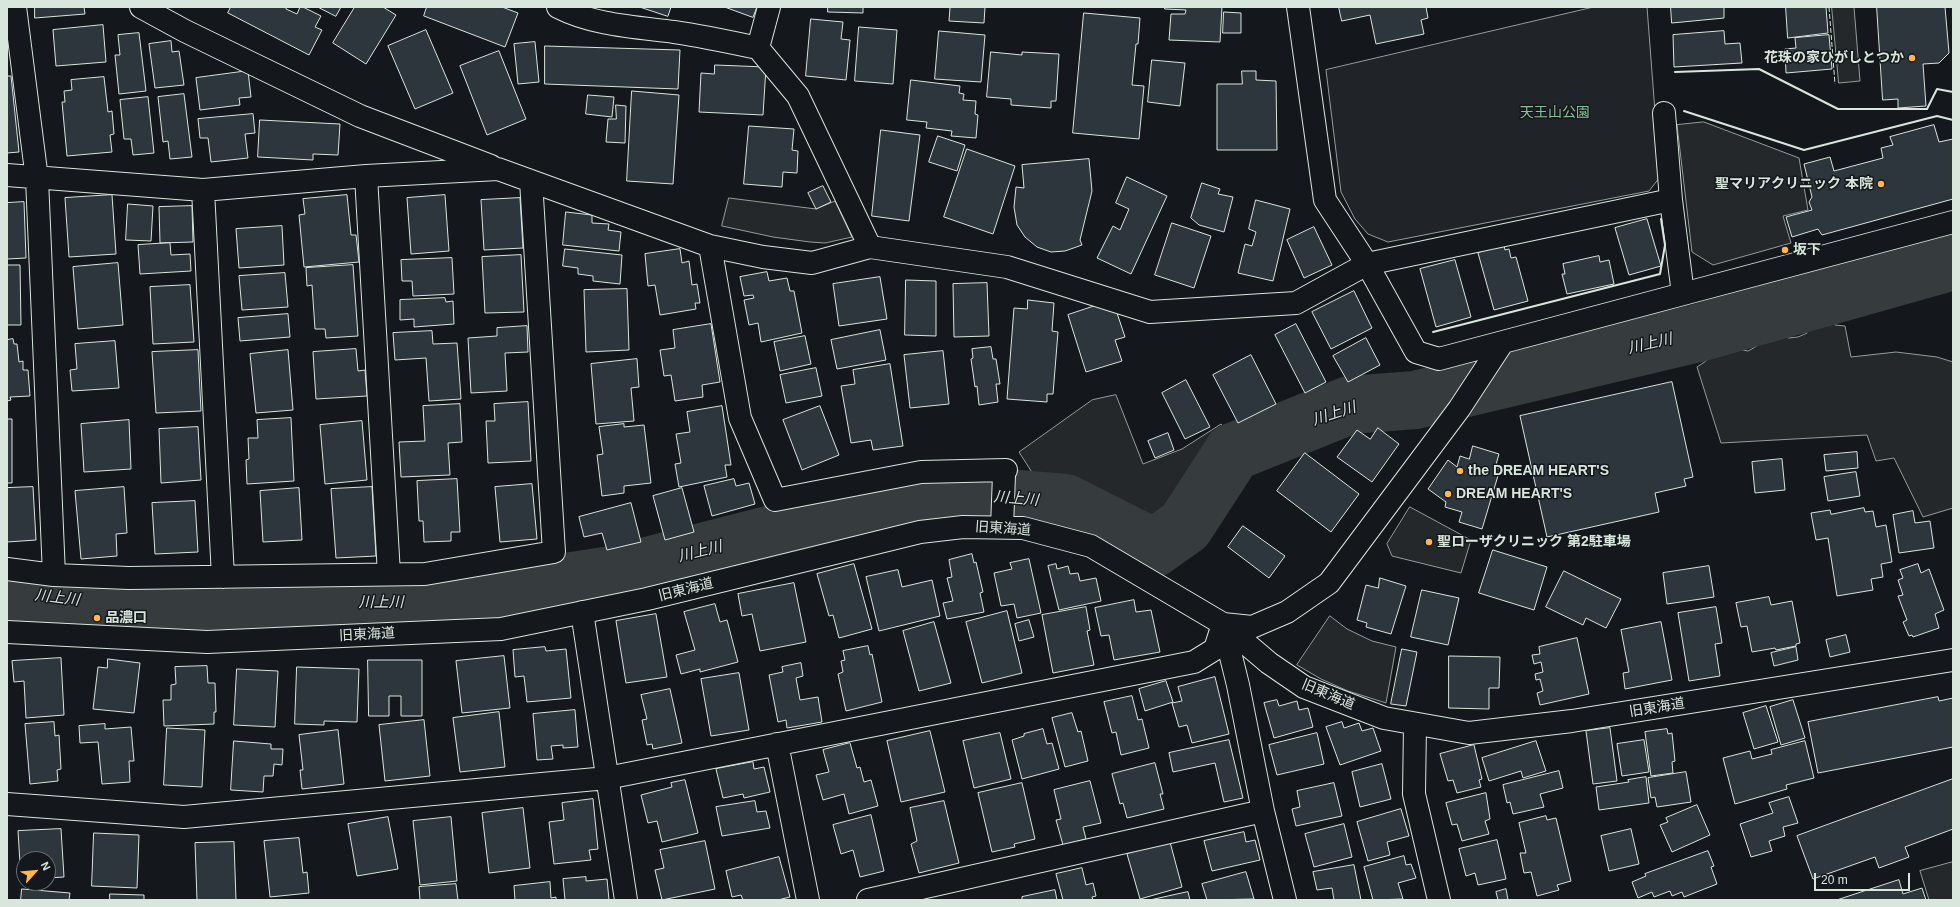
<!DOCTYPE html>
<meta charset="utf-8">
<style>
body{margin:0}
#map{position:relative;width:1960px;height:907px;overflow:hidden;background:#14181c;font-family:Helvetica,sans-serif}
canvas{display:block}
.frame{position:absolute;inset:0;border:8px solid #d8e6dc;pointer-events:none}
.north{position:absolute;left:16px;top:851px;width:40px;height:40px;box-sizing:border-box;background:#14181c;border:1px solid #626a69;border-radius:50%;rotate:63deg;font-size:11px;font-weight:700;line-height:16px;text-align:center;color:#d8e6dc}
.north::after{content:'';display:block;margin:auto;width:14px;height:18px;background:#ffb74d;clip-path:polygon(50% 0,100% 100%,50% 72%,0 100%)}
.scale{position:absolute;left:1814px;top:873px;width:96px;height:18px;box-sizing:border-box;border:2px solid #d8e6dc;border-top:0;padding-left:5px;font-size:12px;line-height:14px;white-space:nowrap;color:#d8e6dc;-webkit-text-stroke:3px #14181c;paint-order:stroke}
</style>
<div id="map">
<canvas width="1960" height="907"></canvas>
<div class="frame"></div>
<div class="north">N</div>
<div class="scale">20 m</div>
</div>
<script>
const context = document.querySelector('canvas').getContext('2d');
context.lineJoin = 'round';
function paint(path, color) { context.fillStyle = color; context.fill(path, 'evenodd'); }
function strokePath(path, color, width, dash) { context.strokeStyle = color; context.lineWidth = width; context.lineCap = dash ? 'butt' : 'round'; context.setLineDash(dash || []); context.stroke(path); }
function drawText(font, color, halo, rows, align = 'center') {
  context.font = font + ' Helvetica,"Noto Sans JP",sans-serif'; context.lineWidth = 3; context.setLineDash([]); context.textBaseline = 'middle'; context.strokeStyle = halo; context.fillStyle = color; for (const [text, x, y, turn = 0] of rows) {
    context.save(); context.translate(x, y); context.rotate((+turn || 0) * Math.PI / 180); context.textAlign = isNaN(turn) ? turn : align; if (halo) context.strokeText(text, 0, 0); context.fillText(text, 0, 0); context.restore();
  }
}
const green = new Path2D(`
 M1594,7H1647L1660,177L1649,191L1388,242L1368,234L1355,219L1341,192L1326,70Z`);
paint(green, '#202428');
strokePath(green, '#939e99', 1);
const parking = new Path2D(`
 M1832,7H1854L1860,81L1839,83Z
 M1704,122L1799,158L1808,210L1783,216L1791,243L1713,265L1692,252L1677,125Z
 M729,198L816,209L835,201L852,237L825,243L810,242L773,237L722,226Z
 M1828,316L1835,325L1845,326L1851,357L1896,352L1937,357L1953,362V508L1923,517L1894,458L1876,461L1867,435L1721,443L1697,367L1706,361L1708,352L1732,345L1738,349L1748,351L1757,346L1761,337L1781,331L1788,338L1798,337L1807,333L1808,323Z
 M1116,395L1143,464L1182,449L1221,424L1228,433L1193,475L1163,521L1083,489L1033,474L1019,452L1092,400Z
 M1410,507L1471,540L1461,573L1392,556L1387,544Z
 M1330,616L1347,629L1372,641L1396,647L1386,703L1348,691L1321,679L1297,665Z
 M1953,862V900H1929L1920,871Z`);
paint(parking, '#24282b');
strokePath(parking, '#939e99', 1);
strokePath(new Path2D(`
 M591,579L593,586`), '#363b3e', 10);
strokePath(new Path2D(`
 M7,592L107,604L428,603L612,575L936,492L1065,503L1154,548L1185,526L1233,452L1350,405L1415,400L1698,333L1953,261`), '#363b3e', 58);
const building = new Path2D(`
 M35,7H84L85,14L35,18Z
 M231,7H286V9L297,14L300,7H303L321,16L315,27L322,30L309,55L228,13Z
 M318,7H341L336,16Z
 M355,7H383L396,15L366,64L333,43Z
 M427,7H502L518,13L505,47L424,16Z
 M640,7H671L668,16Z
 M725,7H757L753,17Z
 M828,7H863V13L828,12Z
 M928,7H985L984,23L949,21L950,8Z
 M1165,7H1222L1220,42L1169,40L1171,14H1185L1186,10L1165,9Z
 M1339,7H1426L1428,18L1421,20L1424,34L1376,44L1370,15L1342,21Z
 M1671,7H1724V18L1672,23Z
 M1786,7H1826L1828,33L1788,38Z
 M1877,7H1945L1949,53L1939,63L1923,64L1926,106L1898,108V99L1883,100Z
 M1224,12L1241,13V33H1223Z
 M1084,13L1140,18L1138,44H1136L1132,85L1144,86L1139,139L1073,133Z
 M811,19L843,22L841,39L850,40L846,80L806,76Z
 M103,25L106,62L56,66L53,30Z
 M859,27L897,30L893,84L855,81Z
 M426,30L453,93L415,109L388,46Z
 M939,31L985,35L981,82L935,79Z
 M1724,31L1725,44L1740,43L1742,63L1674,67L1673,35Z
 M139,33L146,91L119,94L115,55H120L118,35Z
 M1829,35L1832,69L1786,73L1785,49L1796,48L1795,38Z
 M171,41L172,52L179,51L184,85L155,88L149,44Z
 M535,42L539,82L518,84L514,44Z
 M545,46L680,50L678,89L545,84Z
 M499,51L526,119L487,135L460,66Z
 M991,52L1022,55V52L1059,54L1056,101H1051V108L1011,105V99L987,97Z
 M1152,60L1185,63L1180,106L1148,102Z
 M715,65L766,67L763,115L699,112L701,73L714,74Z
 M248,71L251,97L239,98L240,105L200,110L196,78Z
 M1242,71H1256V80L1276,81L1277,150H1217V84H1242Z
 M7,76H11L19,152L7,153Z
 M104,77L108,112L112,111L114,134L110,135L112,152L67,156L62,102H65L64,91L72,90L71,80Z
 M911,80L960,86L959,93L964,94L963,100L976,101L975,114L978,115L976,138L951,136L952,131L926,128L927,122L907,120Z
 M632,91L679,95L673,184L627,181Z
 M184,94L192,157L170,159L168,141L163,142L158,97Z
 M588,95L614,97L612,117L586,114Z
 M148,97L154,153L133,155L131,139H124L120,100Z
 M616,105L626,106L625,143L606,142L608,119H616Z
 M253,114L255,133L245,134L248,158L211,162L208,138H200L198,119Z
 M260,120L340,124L338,155L313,154V160L258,157Z
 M1934,125L1939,142L1953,139V199L1822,235L1818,229L1792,237L1786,217L1812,210L1809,202L1812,197L1804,164L1830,157L1834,171L1883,158L1881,148L1893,145L1890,137Z
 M749,126L794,129L792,150L798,151L797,173L783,172L782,187L744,184Z
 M881,130L920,135L909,221L872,216Z
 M938,136L965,145L957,171L929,162Z
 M967,149L1015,166L993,234L944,217Z
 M1089,159L1092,191L1080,240L1082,245L1065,251L1051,252L1037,247L1025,237L1017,225L1014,207L1016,187L1024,188L1022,165Z
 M1127,177L1167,196L1131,274L1097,258L1113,226L1120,230L1129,209L1116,203Z
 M1202,183L1220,189L1218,194L1233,197L1224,232L1199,225L1191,218Z
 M823,186L831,202L816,209L808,193Z
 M112,195L116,254L69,257L65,198Z
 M347,195L351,235H356L359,262L304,267L299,215L305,214L303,199Z
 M445,195L449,251L411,254L407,198Z
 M520,198L523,248L484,250L481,200Z
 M1256,200L1290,209L1273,281L1238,273L1245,244L1252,246L1256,232L1249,229Z
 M24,202L26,258L7,259V203Z
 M128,204L153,206L151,241L126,240Z
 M192,206L193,242L160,243L159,207Z
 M566,212L592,215V223L609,224L608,230L621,232L619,251L563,245Z
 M1647,219L1661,266L1629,275L1615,228Z
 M1172,223L1211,236L1194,288L1155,275Z
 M282,226L284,265L239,268L236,229Z
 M1314,227L1332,265L1304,278L1287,240Z
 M170,243L171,255L190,254L191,271L140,274L138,245Z
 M1504,245L1505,250L1509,249L1511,258L1516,257L1528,301L1494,310L1478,253Z
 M565,249L622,255L620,284L593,281V276L578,274V268L563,266Z
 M680,249L682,263L689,261L692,285L697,284L700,303H695L696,309L660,315L655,285L648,286L645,254Z
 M521,255L524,312L485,313L482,257Z
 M1599,256L1600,262L1609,260L1614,284L1567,294L1562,274H1565L1563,264Z
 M452,258L454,294L413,296L412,281H402L401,260Z
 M1455,260L1471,317L1436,327L1420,269Z
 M118,263L123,325L78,329L73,267Z
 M7,265H20L21,325H7Z
 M353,265L358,336L326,338L325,329H315L312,285L307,286L306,268Z
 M767,272L769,281L787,278L790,291H794L802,333L761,342L758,323L749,325L744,300L754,298L753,295L744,296L740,277Z
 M285,273L288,307L242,310L239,276Z
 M880,277L887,319L839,326L833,284Z
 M906,280L936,281V336L905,335Z
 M987,283L989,336L954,337L953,284Z
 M190,285L194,342L153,344L150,287Z
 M627,289L629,350L586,352L584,290Z
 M1354,291L1372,328L1331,349L1312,312Z
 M445,298L446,302L453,301L454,324L414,327V319L400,320V300Z
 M1028,300L1054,303L1052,331L1058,332L1053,394H1047V402L1007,399L1014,308L1027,309Z
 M1104,303L1106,310L1115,307L1125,337L1115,340L1122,361L1086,372L1068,315Z
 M288,314L290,337L240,341L238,318Z
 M711,324L720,382L702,385L703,397L675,401L671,375L664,376L660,350L675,348L673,330Z
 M1296,324L1326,382L1305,393L1275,335Z
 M527,326L528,352L505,353L507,391L471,393L468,338L497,336V328Z
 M880,330L886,360L837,369L831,340Z
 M432,331L433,344L457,343L461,399L429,401L426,358L395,360L393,333Z
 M805,336L811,364L780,371L774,342Z
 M1366,338L1380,365L1348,382L1333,356Z
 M13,339L14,344H17L19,362L23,361V370H28L30,396L10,397L11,400L7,401V340Z
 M115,341L119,388L72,391L70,370L77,369L75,344Z
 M991,347L993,359H996L1000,384H996L998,402L979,405L977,386L975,387L971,359L973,358L972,349Z
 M356,349L358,371L365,370L367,396L316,399L313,352Z
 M198,350L201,411L156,413L152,352Z
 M288,350L293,410L256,413L250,354Z
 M943,351L949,404L910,408L904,355Z
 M1251,355L1276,404L1238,423L1213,375Z
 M637,359L639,387L631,388L634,421L596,424L591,364Z
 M890,364L903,446L873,450L871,440L851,443L841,386L855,384L853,370Z
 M816,368L822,396L786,403L780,375Z
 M1186,380L1210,427L1185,439L1162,393Z
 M1672,382L1693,477L1684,479L1686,486L1655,493L1659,512L1547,537L1520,416Z
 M528,402L531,461L488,463L486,421H495L494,404Z
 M460,404L462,442L448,443L450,475L401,477L399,442L425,441L423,406Z
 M722,406L731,465H725L727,477L679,487L675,464L681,463L676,434L690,432L687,412Z
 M820,406L839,455L802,470L783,420Z
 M291,418L294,481L247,484L246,460L249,459L248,438H258L257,420Z
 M7,419H12V483H7Z
 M129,420L131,469L84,472L81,424Z
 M362,421L367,480L325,484L320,425Z
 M624,424V427L644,425L651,483L624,486V493L602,496L597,455L603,454L599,427Z
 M198,427L201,480L161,483L159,429Z
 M1378,428L1399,444L1372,482L1337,457L1357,430L1370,439Z
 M1168,433L1174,450L1155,458L1148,441Z
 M1473,446L1499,454L1495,468L1500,469L1482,529L1459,522L1462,512L1445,507L1446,502L1428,489L1448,460L1457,467L1460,456L1469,459Z
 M1857,452L1858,468L1826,471L1824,455Z
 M1305,453L1359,494L1331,532L1277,491Z
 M1782,459L1785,490L1755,493L1752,462Z
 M1856,472L1860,496L1828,501L1824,477Z
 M457,479L460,532H451V541L424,542L423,521H419L417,481Z
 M734,479L736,486L749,483L755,504L712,516L704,486Z
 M532,484L537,539L500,542L495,487Z
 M33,487L36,540L7,542V488Z
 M124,487L127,533L116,534L117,556L81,559L75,491Z
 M372,487L376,556L336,558L331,489Z
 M299,488L302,540L263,542L260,491Z
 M682,488L694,532L665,540L653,496Z
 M195,501L198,552L155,554L152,503Z
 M631,503L641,542L607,550L602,533L584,537L579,517Z
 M1864,508L1865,512L1873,511L1876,527L1886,525L1892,562L1881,564L1883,577L1871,579L1873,590L1837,596L1828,538L1816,540L1811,513L1830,510L1831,514Z
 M1913,511L1915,523L1930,521L1934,548L1899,553L1893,515Z
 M1243,526L1285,556L1269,578L1228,547Z
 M1493,550L1547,567L1534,610L1479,593Z
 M972,554L974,563L976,562L983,592L980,593L984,612L947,619L943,603L953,601L947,578L952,577L949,560Z
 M1029,559L1041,613L1017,618L1014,604L1001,606L994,573L1012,569L1010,563Z
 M854,564L872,629L839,638L833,615L829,616L817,574Z
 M1056,564L1057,569L1068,566L1070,574L1078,573L1080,581L1096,578L1101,601L1059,610L1048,566Z
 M1918,564L1921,573L1929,569L1944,610L1935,614L1939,628L1913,637L1912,635L1909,636L1903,622L1907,620L1898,596L1903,595L1898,580L1903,578L1900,570Z
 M1709,566L1714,597L1667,604L1663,573Z
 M898,570L902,587L932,580L940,616L879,631L866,577Z
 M1564,571L1621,599L1606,628L1586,618L1583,625L1546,607Z
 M1380,578L1406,586L1391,634L1366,627L1367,623L1357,620L1366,585L1378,588Z
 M794,583L806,642L760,651L752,614L742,616L738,594Z
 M1422,590L1459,598L1448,645L1411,637Z
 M1769,597L1771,605L1792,601L1800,643L1796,644V646L1776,650L1775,648L1752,652L1747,626L1741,627L1736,603Z
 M1134,600L1136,612L1151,610L1160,652L1114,660L1109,635L1101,636L1095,608Z
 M715,604L720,622L727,620L738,662L700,672V669L681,674L676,655L695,650L684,612Z
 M1086,607L1090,630L1087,631L1094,665L1053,673L1042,615Z
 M1716,607L1722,643L1715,644L1720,676L1689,681L1678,613Z
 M1007,611L1022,673L982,683L966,622Z
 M656,614L667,677L626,683L616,621Z
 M1029,620L1034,637L1019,641L1015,624Z
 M934,622L951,683L919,691L903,631Z
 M1661,622L1672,680L1625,689L1623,673L1629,672L1621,630Z
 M1846,635L1850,652L1830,657L1826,640Z
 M1577,638L1589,694L1540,705L1537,693L1543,691L1540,679L1536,680L1535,674L1543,672L1541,662L1534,664L1532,655L1540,654L1539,647Z
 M868,646L870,655L872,654L882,702L846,711L838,674L843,672L841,661L845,660L843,651Z
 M545,647L546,651L566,649L571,698L527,702L524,676L515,677L513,650Z
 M1796,647L1798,660L1774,666L1771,653Z
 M1402,649L1417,652L1406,706L1391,704Z
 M504,656L510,708L462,713L456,661Z
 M1449,656L1500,657L1499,688H1489V709L1449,708Z
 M61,658L64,715L26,718L24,681L14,682L12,661Z
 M108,659L140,663L134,713L93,709L98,667L107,668Z
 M368,660H422V716H401V696H389V716H369Z
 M801,663L803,676L796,678L800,700L818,697L822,722L787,728L786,720L778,722L769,675L783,672L782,667Z
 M207,666L208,683H215L216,712H214V724L164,726L163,700H171V685L176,684L175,667Z
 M297,667L359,669L357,722L324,721V725L295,724Z
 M237,669L278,671L275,727L234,725Z
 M739,673L749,730L711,736L701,679Z
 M1215,677L1229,734L1192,743L1187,725L1179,727L1172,703L1182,701L1178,687Z
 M1166,681L1173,702L1145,711L1139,689Z
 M670,689L682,743L653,749L652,744L647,745L642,720L647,719L641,695Z
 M1132,696L1138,720L1142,719L1149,748L1121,755L1116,732L1112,733L1104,702Z
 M1938,697L1939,701L1953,698V747L1818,773L1808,722Z
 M1277,700L1279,706L1297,701L1299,710L1308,708L1313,727L1274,738L1264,703Z
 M1793,700L1805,738L1781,745L1770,707Z
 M1766,706L1778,742L1754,749L1743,713Z
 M575,710L578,747L563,748V745L551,746L553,759L537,760L533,714Z
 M499,712L505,767L460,772L453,718Z
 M1072,713L1078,732L1081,731L1088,761L1065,767L1052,718Z
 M424,720L430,776L385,781L379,725Z
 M54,722L55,736L59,735L61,769L57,770L58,781L30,784L25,724Z
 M1342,722L1344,728L1359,723L1362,731L1373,728L1381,751L1340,765L1326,727Z
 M105,724V729L131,727L134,761H129L130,782L102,784L98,742L80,743L79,726Z
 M167,728L205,730L202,787L164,785Z
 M1610,728L1617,781L1593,784L1586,731Z
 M1043,729L1047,744L1052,743L1059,769L1022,779L1012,740L1024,736V734Z
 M1667,729L1668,734L1672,733L1675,761L1672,762L1673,773L1651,776L1645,732Z
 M338,730L344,784L302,789L300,770H303L299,735Z
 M930,731L945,792L901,802L887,741Z
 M1000,733L1011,779L974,788L963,741Z
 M1317,733L1324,764L1277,775L1269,745Z
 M1229,740L1243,798L1224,802L1215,763L1173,772L1169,753Z
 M1644,740L1649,772L1622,776L1617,744Z
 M234,741L271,744V749H283L282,765L274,764L273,776H264L263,792L231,790Z
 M1536,741L1546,771L1523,778L1521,771L1489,781L1482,758Z
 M1805,741L1814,778L1786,785L1787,789L1735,804L1723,758L1750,751L1752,759L1772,754L1771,750Z
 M850,743L857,768L860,767L864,782L871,780L878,806L849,814L844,794L823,800L816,775L829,772L823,750Z
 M1474,745L1482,779L1479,780L1481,787L1457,793L1453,780L1448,781L1440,754Z
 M753,762L754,769L764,767L770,792L744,798L743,794L723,798L716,769Z
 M1155,763L1163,794H1160L1164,809L1127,818L1123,803L1120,804L1112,774Z
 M1382,764L1391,799L1360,807L1352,772Z
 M1559,771L1563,788L1540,794L1544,807L1513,814L1510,802L1507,803L1503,785Z
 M1686,772L1691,802L1657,807L1655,797L1651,798L1648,778Z
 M1646,777L1649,803L1599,810L1596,787L1629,782L1628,780Z
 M1953,779V829L1905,847L1909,857L1879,868L1875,857L1813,879L1797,836Z
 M685,780L698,833L662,842L657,821L648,823L641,795L672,787L671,783Z
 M1090,781L1101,823L1083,827L1086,839L1063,845L1056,820L1061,819L1054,790Z
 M1022,783L1035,839L1014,844L1015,847L992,852L978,793Z
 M1334,783L1342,816L1296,826L1292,809L1300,807L1297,791Z
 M1486,793L1490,819L1485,821L1489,834L1462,841L1457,824L1452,825L1446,803Z
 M1789,797L1798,823L1783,827L1785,836L1769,841L1772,851L1751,857L1740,824L1773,813L1769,803Z
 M593,799L598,849L589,850L591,860L554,864L549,822L564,820L562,803Z
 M755,801L757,812L766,811L770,828L722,836L716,807Z
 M944,801L959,863L919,873L911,844L917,841L910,808Z
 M1697,805L1710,835L1672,852L1660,825L1668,822L1666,818Z
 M523,808L530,868L489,873L482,813Z
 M1401,809L1409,836L1387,842L1390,855L1368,861L1357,822Z
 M871,815L884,871L860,877L853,850L841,854L833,825Z
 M1546,816L1547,820L1556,818L1571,881L1557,885L1559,890L1537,896L1531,872L1524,873L1520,853H1526L1519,823Z
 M388,817L398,869L357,876L348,824Z
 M451,817L457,881L420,885L413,821Z
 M1344,824L1352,857L1314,867L1305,834Z
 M61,829L64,877L48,878V859H24V880H21L18,831Z
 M1631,829L1639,864L1609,871L1601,836Z
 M1244,832L1246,842L1255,840L1260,860L1212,871L1204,841Z
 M94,833L139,835L137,888L92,886Z
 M299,838L303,873L307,872L309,893L270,897L264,841Z
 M1497,840L1506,879L1478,885L1475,873L1466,876L1459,849Z
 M705,841L715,889L662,900L655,870L664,868L660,850Z
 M234,842L236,900H197L195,843Z
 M1170,842L1182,887L1140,899L1127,854Z
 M1708,851L1714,866L1711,867L1717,884L1684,897L1682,892L1672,896L1670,891L1654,897L1652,892L1638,898L1632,882L1646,876L1645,874Z
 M1404,856L1406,865L1411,864L1416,878L1398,883L1403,899L1373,900L1364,867Z
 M779,857L790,897L778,900H743L741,895L732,897L726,871Z
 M1354,865L1361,900H1334L1332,888L1317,890L1313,872Z
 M1082,868L1086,885L1093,883L1096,896L1092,897L1093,900H1063L1056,874Z
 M1246,872L1254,899L1207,900L1202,884Z
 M586,877V881L607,879L609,900H565L563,879Z
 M1899,880L1903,894L1922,888L1926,900H1837Z
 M550,882L551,898L556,897V900H515L514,886Z
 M456,884L458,900H420L419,887Z
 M22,889L70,893L69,900H21Z
 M1506,889L1508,900H1498L1496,892Z
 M1055,890L1057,900H1022V897Z
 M1188,892L1190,900H1150Z
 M110,894L144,895V900H110Z`);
paint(building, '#2c363c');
strokePath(building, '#d8e6dc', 1);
const minor = new Path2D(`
 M15,7L37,179L54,575
 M141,7L185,31L360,116L491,166
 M558,7C593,25 635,27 674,32C702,36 730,42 758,48
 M769,7L758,48L798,96L870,247
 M1298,7L1325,200L1367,264L1416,352L1439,359L1503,342
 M1664,113L1671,200L1683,294
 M7,175L203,190L366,176L498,169L710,246L763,257L812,263L870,247L1007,267L1150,312L1296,303L1367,264L1671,200
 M366,176L389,574
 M203,190L223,577
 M710,246L740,418L775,500L921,472L1006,470
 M1002,527L1004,475
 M7,569L54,575L129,578L425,574L554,552L531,181
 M582,612L626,900
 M1223,624L1252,627L1287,612L1329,583L1459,409L1503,342L1953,222
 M7,632L207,642L501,629L647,599L920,532L963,527L1023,528L1091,546L1223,624L1269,663L1304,687L1384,718L1469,733L1572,721L1953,660
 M1415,724L1414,794L1439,900
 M777,744L808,900
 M7,804L184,817L607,778L1194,662L1215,649L1223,624
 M1263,811L1285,900
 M868,900L1263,811L1238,685L1223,624`);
strokePath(minor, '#d8e6dc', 24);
strokePath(minor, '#14181c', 22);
strokePath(new Path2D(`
 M1829,7L1835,84`), '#d8e6dc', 1, [5, 2]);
strokePath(new Path2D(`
 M1675,72L1759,69L1838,109H1927L1937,89L1953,92
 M1684,111L1804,150L1937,116L1953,120
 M1433,332L1660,274L1665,245L1661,219`), '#d8e6dc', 2);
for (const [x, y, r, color] of [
 [1912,58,4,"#ffb74d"],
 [1881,184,4,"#ffb74d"],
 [1785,250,4,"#ffb74d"],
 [1460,471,4,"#ffb74d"],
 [1448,494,4,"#ffb74d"],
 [1429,542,4,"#ffb74d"],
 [97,618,4,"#ffb74d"]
]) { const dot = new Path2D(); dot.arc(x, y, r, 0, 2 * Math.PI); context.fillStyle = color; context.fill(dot); strokePath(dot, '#14181c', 1.5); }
drawText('bold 14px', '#d8e6dc', '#14181c', [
 ["花珠の家ひがしとつか",1904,58,"right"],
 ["聖マリアクリニック 本院",1873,184,"right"],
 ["坂下",1793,250],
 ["the DREAM HEART'S",1468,471],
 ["DREAM HEART'S",1456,494],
 ["聖ローザクリニック 第2駐車場",1437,542],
 ["品濃口",105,618]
], 'left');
drawText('14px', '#8ac095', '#14181c', [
 ["天王山公園",1555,113]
]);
drawText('14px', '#d8e6dc', '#14181c', [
 ["旧東海道",1003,529,4],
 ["旧東海道",686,590,-14],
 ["旧東海道",367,635,-3],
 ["旧東海道",1328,695,23],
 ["旧東海道",1657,708,-9]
]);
drawText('italic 15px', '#d8e6dc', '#14181c', [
 ["川上川",1650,344,-13],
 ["川上川",1334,414,-18],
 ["川上川",1016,499,5],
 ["川上川",700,552,-14],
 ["川上川",57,598,7],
 ["川上川",381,603]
]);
</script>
